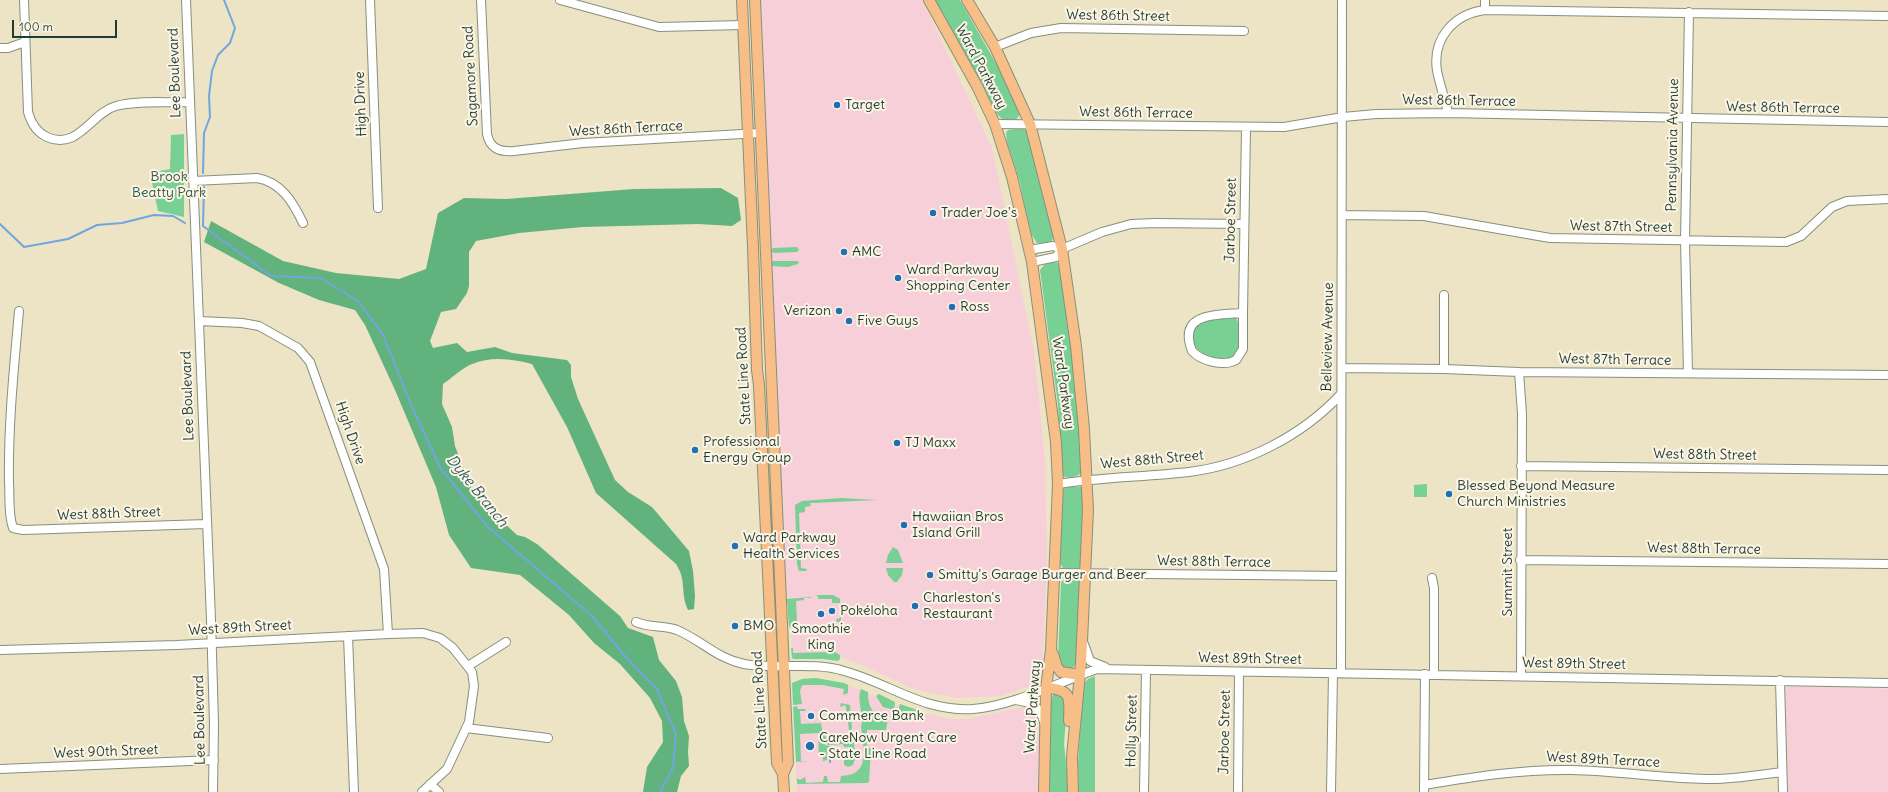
<!DOCTYPE html>
<meta charset="utf-8">
<style>
body{margin:0}
#map{position:relative;width:1888px;height:792px;overflow:hidden;background:#ece4c5;font-family:Delius,sans-serif}
canvas{display:block}
.scale{position:absolute;left:12px;top:20px;width:105px;height:18px;box-sizing:border-box;border:2px solid #1f3d34;border-top:0;padding-left:5px;font-size:12px;line-height:14px;white-space:nowrap;color:#1f3d34;-webkit-text-stroke:3px #fcf5e5;paint-order:stroke}
</style>
<div id="map">
<canvas width="1888" height="792"></canvas>
<div class="scale">100 m</div>
</div>
<script>
const context = document.querySelector('canvas').getContext('2d');
context.lineJoin = 'round';
function paint(path, color) { context.fillStyle = color; context.fill(path, 'evenodd'); }
function strokePath(path, color, width, dash) { context.strokeStyle = color; context.lineWidth = width; context.lineCap = dash ? 'butt' : 'round'; context.setLineDash(dash || []); context.stroke(path); }
function drawText(font, color, halo, rows, align = 'center') {
  context.font = font + ' Delius,sans-serif'; context.lineWidth = 4; context.setLineDash([]); context.textBaseline = 'middle'; context.strokeStyle = halo; context.fillStyle = color; for (const [text, x, y, turn = 0] of rows) {
    context.save(); context.translate(x, y); context.rotate((+turn || 0) * Math.PI / 180); context.textAlign = isNaN(turn) ? turn : align; if (halo) context.strokeText(text, 0, 0); context.fillText(text, 0, 0); context.restore();
  }
}
paint(new Path2D(`
 M755,0H922L992,148L1034,351L1045,459L1047,563L1042,671L1040,681L1028,687L1001,696L956,698L913,689L862,665L840,657L793,654L786,583Z
 M799,680L847,685L894,704L920,713L951,719H968L1027,706L1031,708L1038,721L1040,792H797L793,685V683Z
 M1790,685L1888,689V792H1788L1785,691L1786,688Z`), '#f6cfd9');
paint(new Path2D(`
 M935,0H960L1006,81L1019,109L1020,114L1016,120L1004,121L996,113Z
 M1022,128L1026,130L1030,142L1054,236L1051,243H1037L1031,234L1019,179L1007,142L1006,133L1008,130Z
 M184,134V217L158,211L150,173L170,169L171,135Z
 M797,247L799,250L797,252L774,253L771,251L773,248Z
 M773,261H797L799,262L798,264L788,267L770,266Z
 M1056,262L1060,265L1071,342L1082,457L1081,471L1079,475C1073,477 1066,480 1061,474L1058,405L1040,270L1045,264Z
 M1234,317L1236,318C1242,327 1241,350 1233,357C1219,363 1191,355 1193,336C1193,331 1195,326 1200,323C1209,317 1223,318 1234,317Z
 M1427,484V497H1414V485Z
 M1065,486L1082,487L1084,492L1082,566L1078,569L1063,568L1060,563L1062,493Z
 M841,498L877,500L812,503H810L811,506L805,507V512L799,513L801,568L807,569L806,571H799L797,564L795,505L802,501Z
 M893,547L898,550L903,563H886L888,555Z
 M886,568H903L902,575L897,582H894L888,575Z
 M1064,579H1079L1082,582L1076,664C1069,674 1061,669 1058,659L1061,582Z
 M815,595H833L840,599L841,622H837L836,619L840,618V603H832V599H818V596Z
 M811,597V598H804V600L796,601L797,622L794,627H789L787,599Z
 M791,648H793V653L835,652L840,655V659L838,661L823,659H794L792,658Z
 M1095,676V792H1079L1078,765L1083,684L1088,679Z
 M816,678L844,683L848,685V693L843,695L844,689L822,685H802L800,691L802,704L793,705L792,683L802,679Z
 M861,689L868,692C868,706 872,716 888,718L886,730H867V748H871L869,782L866,783L797,784V778L800,780L805,777L806,783L823,782L824,776H827L828,782H840L841,776C872,775 863,748 861,726C865,719 856,699 861,689Z
 M879,694L895,702L894,710L883,707L876,696Z
 M1059,694L1063,696L1067,705L1064,744L1069,792H1049V704L1053,695Z
 M841,703L850,705L852,728L851,730H849C848,725 847,709 845,705L840,707Z
 M900,704L920,711V713L918,715L898,711Z
 M797,706L798,709H806L805,711H800L801,724L821,723C823,749 840,736 854,742L855,759L853,765L848,767L844,765V760L850,759L849,747H844L843,744L828,745L818,733L800,734L801,761H808L796,762L793,707Z
 M818,735L825,745L834,747L827,748V760L823,761V756H819Z`), '#79d094');
paint(new Path2D(`
 M721,188L738,198L741,220L732,226L698,224L583,227L519,233L476,241L469,252V286L467,293L456,309L441,312L430,341L433,348L457,343L467,352L495,347L512,353L567,360L571,365V377L578,399L615,480L628,492L652,507L689,551L693,571L695,596L694,609L688,610C680,593 687,581 676,564L596,493L567,427L532,364C513,359 491,356 472,364C462,368 452,378 443,384L442,404L452,427L455,446L474,495L517,535L525,537L537,544L620,616L628,628L653,637L659,660L676,681L682,697L684,721L689,736L688,752L689,766L681,776L677,792H643L647,767L663,742L662,721L650,698L620,664L594,643L569,615L520,575L471,568L449,535L436,487L395,390L365,325L355,310L319,300L279,283L204,242L211,221L283,261L336,273L399,279L426,269L438,213L464,198L506,199L634,189Z`), '#62b27e');
strokePath(new Path2D(`
 M203,173L204,133L210,117L209,96L212,71L218,55L230,43L235,28L224,0
 M204,187L203,226L271,276L321,278L359,302L383,335L412,407L441,469L488,527L592,616L625,656L657,689L676,734L673,768L660,792
 M0,224L24,247L68,239L97,225L122,223L154,215L173,216L185,223
 M830,760V762`), '#70a6de', 2);
const minor = new Path2D(`
 M24,0L28,112C31,123 36,132 47,137C78,151 91,113 116,106C137,100 167,103 189,102
 M186,0L211,619L214,724L213,792
 M370,0L378,208
 M481,0L487,134C490,149 500,152 514,151L583,143L760,133
 M560,0L659,27L743,25
 M1485,0V10
 M995,47L1031,33L1061,28L1244,31
 M0,48H8L25,42
 M1448,113C1445,99 1440,85 1437,71C1432,38 1454,14 1485,10L1888,16
 M995,124L1284,127L1343,117L1376,114L1448,113L1888,122
 M193,181L257,178C281,182 293,202 303,223
 M1342,215L1424,216L1550,238L1786,242L1801,236L1832,207L1847,201L1888,199
 M1029,250L1053,246L1062,249
 M1032,262L1056,257L1062,249L1102,232L1131,224L1155,223L1244,224
 M19,311C14,368 8,425 9,483C10,498 8,514 13,528L23,530L206,524
 M1243,313L1246,128
 M1243,313V349L1236,360C1224,367 1201,361 1192,351C1177,312 1217,315 1243,313Z
 M199,321L242,323L259,326L298,348L310,362L384,569L388,634
 M1342,368L1444,369L1519,372L1888,375
 M1444,369V295
 M1519,372L1522,414L1521,676
 M1688,373L1685,241L1689,12
 M1521,466L1888,470
 M1058,484C1102,477 1145,477 1189,472C1245,465 1302,436 1341,394
 M1520,560L1888,564
 M1055,573L1341,576
 M1432,578L1434,588V675
 M636,622C649,628 664,625 677,630C701,640 716,658 744,664C777,670 812,661 844,671C889,683 923,712 973,709C1012,706 1060,682 1097,669L1888,683
 M348,636L354,792
 M1084,644L1090,661L1105,667
 M0,650L177,645L388,634L423,633L440,638L453,648L472,672L474,686L469,722L447,769L422,792
 M468,666L506,642
 M1341,673L1342,0
 M1780,680L1783,792
 M1015,700C1031,702 1040,706 1044,722
 M466,728L548,738
 M0,769L214,760
 M430,784L439,792
 M1424,785C1473,777 1522,769 1572,770C1617,771 1661,778 1706,779C1731,780 1757,775 1782,772
 M1144,792L1146,670
 M1238,792L1239,672
 M1331,792L1333,673
 M1424,792L1425,674`);
const major = new Path2D(`
 M742,0L753,247L757,370L759,385L777,763L783,774
 M755,0L788,763L783,774L784,792
 M929,0L977,86L995,124L1012,177L1032,262L1056,442L1058,484L1051,650L1046,688L1044,792
 M967,0L995,47L1030,124L1062,249L1076,346L1084,429L1088,510L1081,663L1072,757L1073,792
 M1053,654L1057,667L1061,672L1080,675
 M1046,688C1072,689 1070,698 1069,721`);
strokePath(minor, '#86907c', 10);
strokePath(major, '#86907c', 12);
strokePath(minor, '#fff', 8);
strokePath(major, '#f7be87', 10);
for (const [x, y, r, color] of [
 [837,105,4,"#1f6fb2"],
 [933,213,4,"#1f6fb2"],
 [844,252,4,"#1f6fb2"],
 [898,278,4,"#1f6fb2"],
 [952,307,4,"#1f6fb2"],
 [839,311,4,"#1f6fb2"],
 [849,321,4,"#1f6fb2"],
 [897,443,4,"#1f6fb2"],
 [695,450,4,"#1f6fb2"],
 [1449,494,4,"#1f6fb2"],
 [904,525,4,"#1f6fb2"],
 [735,546,4,"#1f6fb2"],
 [930,575,4,"#1f6fb2"],
 [915,606,4,"#1f6fb2"],
 [832,611,4,"#1f6fb2"],
 [821,614,4,"#1f6fb2"],
 [735,626,4,"#1f6fb2"],
 [811,716,4,"#1f6fb2"],
 [810,746,5,"#1f6fb2"]
]) { const dot = new Path2D(); dot.arc(x, y, r, 0, 2 * Math.PI); context.fillStyle = color; context.fill(dot); strokePath(dot, '#fcf5e5', 1.5); }
drawText('14px', '#1f3d34', '#fcf5e5', [
 ["West 86th Street",1118,16,1],
 ["Ward Parkway",981,67,62],
 ["Lee Boulevard",175,73,-92],
 ["Sagamore Road",471,76,-93],
 ["West 86th Terrace",1459,101,1],
 ["High Drive",361,104,-92],
 ["West 86th Terrace",1783,108,1],
 ["West 86th Terrace",1136,113,1],
 ["West 86th Terrace",626,129,-3],
 ["Pennsylvania Avenue",1673,145,-89],
 ["Jarboe Street",1231,220,-89],
 ["West 87th Street",1621,227,1],
 ["Belleview Avenue",1328,337,-89],
 ["West 87th Terrace",1615,360,1],
 ["State Line Road",744,376,-93],
 ["Ward Parkway",1063,383,82],
 ["Lee Boulevard",188,396,-92],
 ["High Drive",350,433,71],
 ["West 88th Street",1705,455,1],
 ["West 88th Street",1152,460,-5],
 ["West 88th Street",109,514,-2],
 ["West 88th Terrace",1704,549,1],
 ["West 88th Terrace",1214,562,1],
 ["Summit Street",1508,572,-90],
 ["West 89th Street",240,628,-3],
 ["West 89th Street",1250,659,1],
 ["West 89th Street",1574,664,1],
 ["State Line Road",760,700,-93],
 ["Ward Parkway",1033,707,-86],
 ["Lee Boulevard",200,720,-91],
 ["Holly Street",1132,731,-89],
 ["Jarboe Street",1225,732,-89],
 ["West 90th Street",106,752,-2],
 ["West 89th Terrace",1603,760,3]
]);
drawText('14px', '#1f3d34', '#fcf5e5', [
 ["Target",845,105],
 ["Trader Joe's",941,213],
 ["AMC",852,252],
 ["Ward Parkway",906,270],
 ["Shopping Center",906,286],
 ["Ross",960,307],
 ["Verizon",831,311,"right"],
 ["Five Guys",857,321],
 ["Professional",703,442],
 ["Energy Group",703,458],
 ["TJ Maxx",905,443],
 ["Blessed Beyond Measure",1457,486],
 ["Church Ministries",1457,502],
 ["Hawaiian Bros",912,517],
 ["Island Grill",912,533],
 ["Ward Parkway",743,538],
 ["Health Services",743,554],
 ["Smitty's Garage Burger and Beer",938,575],
 ["Charleston's",923,598],
 ["Restaurant",923,614],
 ["Pokéloha",840,611],
 ["BMO",743,626],
 ["Smoothie",821,629,"center"],
 ["King",821,645,"center"],
 ["Commerce Bank",819,716],
 ["CareNow Urgent Care",819,738],
 ["- State Line Road",819,754]
], 'left');
drawText('14px', '#315a47', '#fcf5e5', [
 ["Brook",169,177],
 ["Beatty Park",169,193]
]);
drawText('italic 15px', '#375c67', '#fcf5e5', [
 ["Dyke Branch",477,491,51]
]);
</script>
